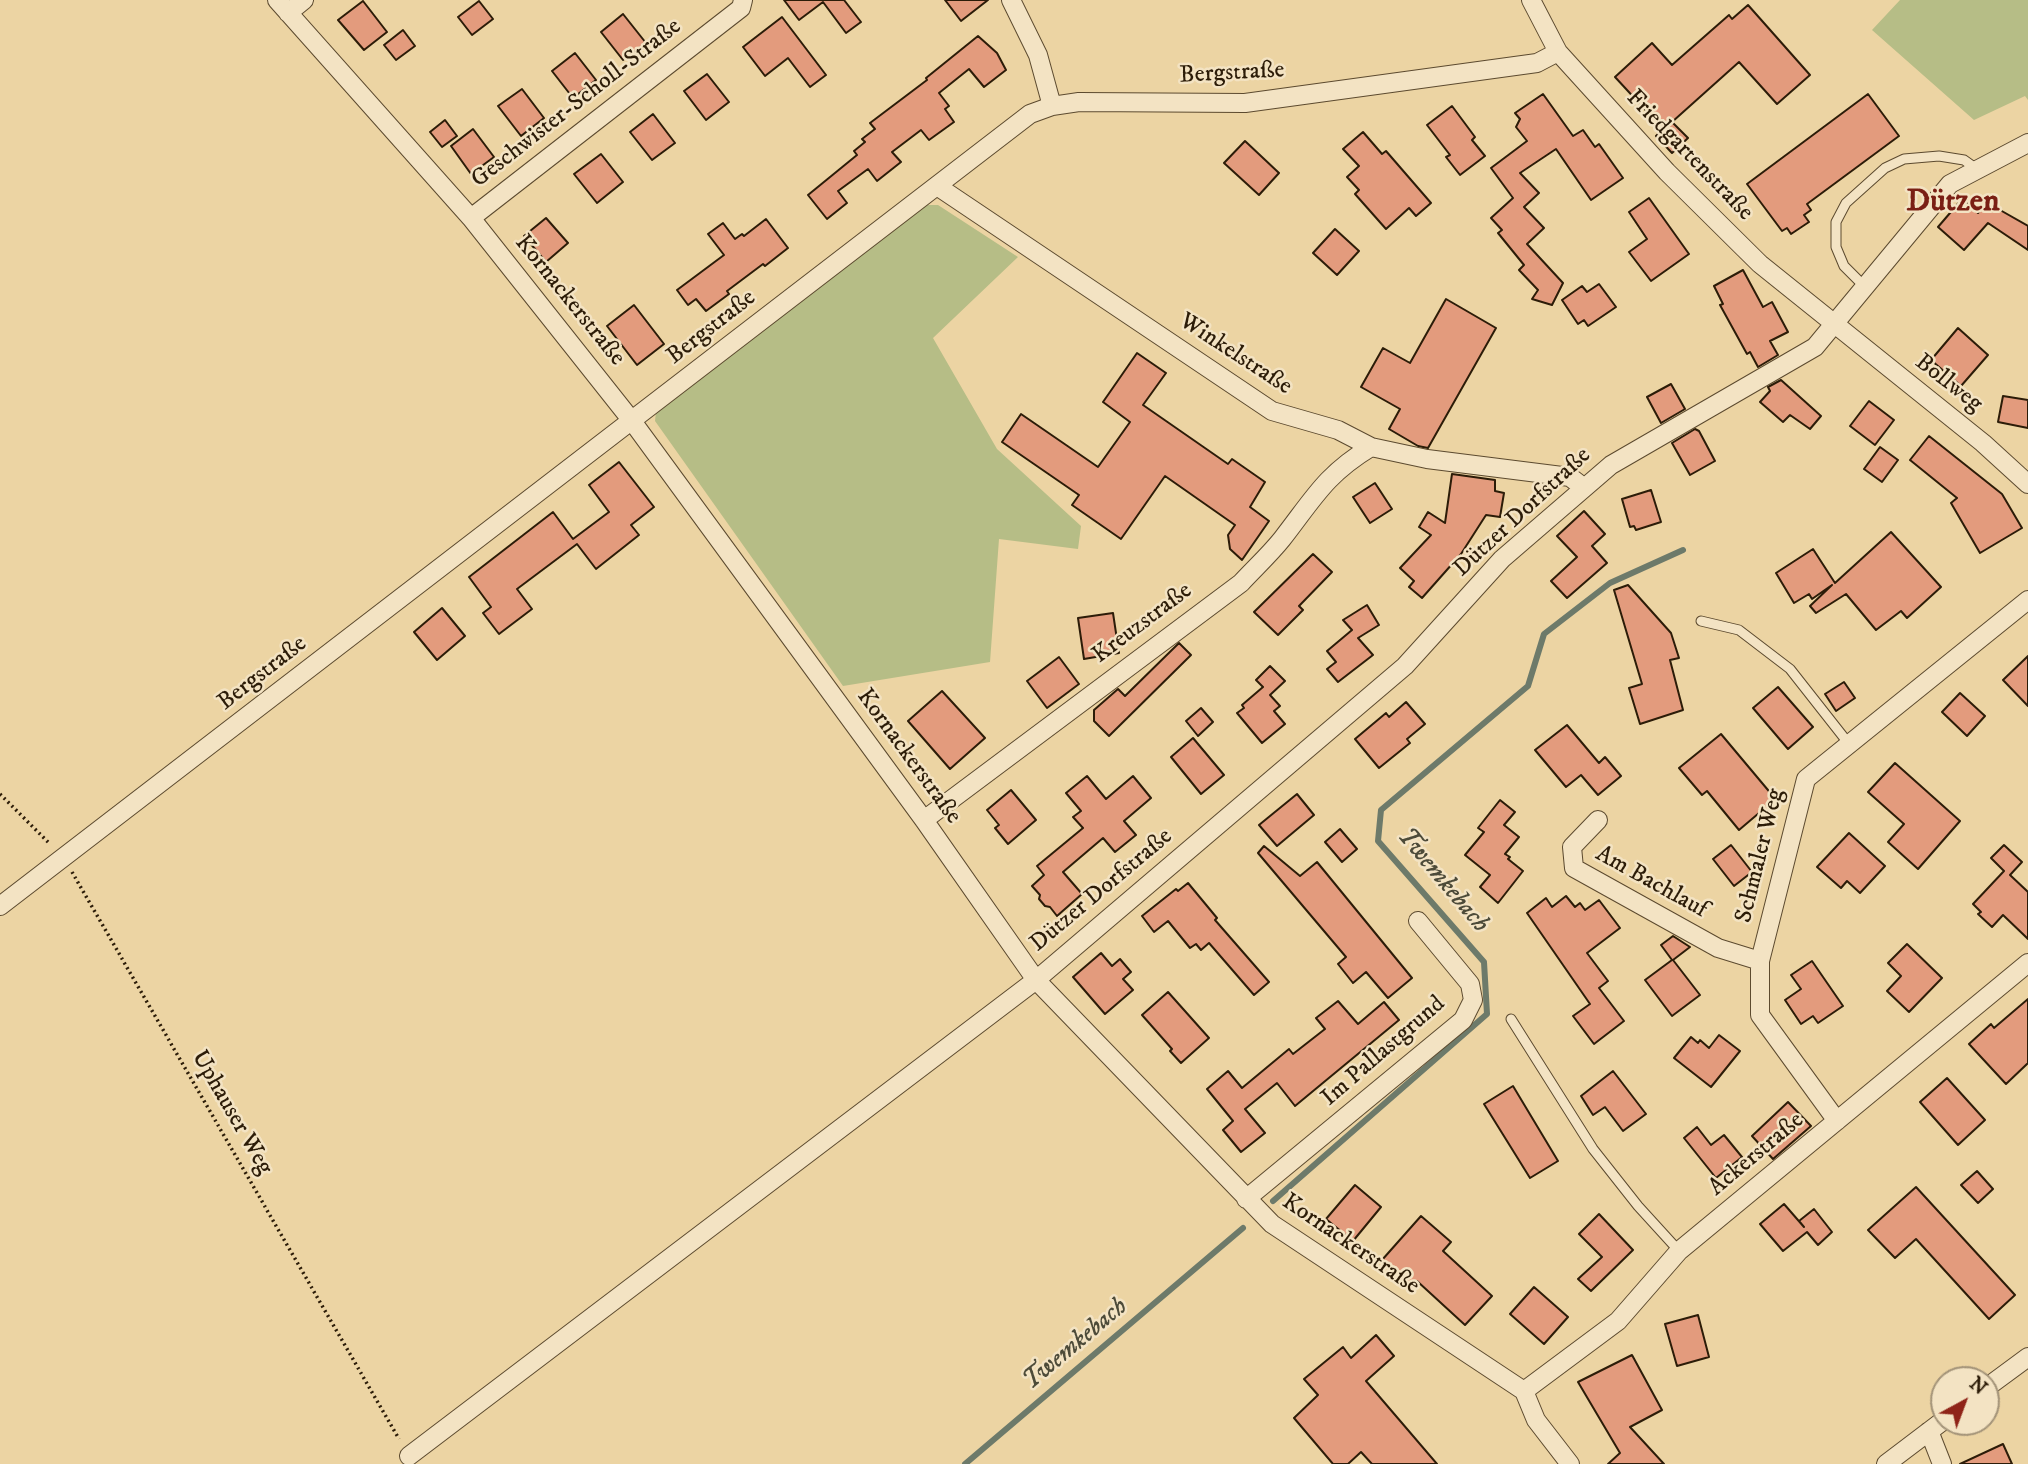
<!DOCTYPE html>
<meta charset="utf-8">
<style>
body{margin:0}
#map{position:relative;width:2028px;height:1464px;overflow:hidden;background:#ecd4a3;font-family:"IM FELL DW Pica",serif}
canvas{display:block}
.north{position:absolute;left:1930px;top:1366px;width:70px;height:70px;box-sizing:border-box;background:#f3e3c3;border:2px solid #a39378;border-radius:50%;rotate:41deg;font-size:19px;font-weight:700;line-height:28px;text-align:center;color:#2c1c08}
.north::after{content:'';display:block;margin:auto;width:24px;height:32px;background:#8f2418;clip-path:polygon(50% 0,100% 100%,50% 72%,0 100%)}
</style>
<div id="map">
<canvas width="2028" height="1464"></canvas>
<div class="north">N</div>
</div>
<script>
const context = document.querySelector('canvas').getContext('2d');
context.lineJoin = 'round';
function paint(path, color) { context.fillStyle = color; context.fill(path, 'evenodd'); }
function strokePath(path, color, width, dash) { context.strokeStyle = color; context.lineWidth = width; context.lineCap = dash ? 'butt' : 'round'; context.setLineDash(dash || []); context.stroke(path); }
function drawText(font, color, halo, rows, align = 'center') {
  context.font = font + ' "IM FELL DW Pica",serif'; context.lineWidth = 5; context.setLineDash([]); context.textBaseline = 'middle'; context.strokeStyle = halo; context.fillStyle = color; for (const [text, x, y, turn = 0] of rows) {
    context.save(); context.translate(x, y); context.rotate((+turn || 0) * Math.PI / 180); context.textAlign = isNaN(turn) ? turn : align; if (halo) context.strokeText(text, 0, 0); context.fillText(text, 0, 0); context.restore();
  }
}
paint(new Path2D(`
 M1900,0H2028V100L2025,96L1974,120L1872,30Z
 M926,205H938L1018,257L933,338L997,449L1081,526L1078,549L999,539L990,662L843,686L655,421L656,412Z`), '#b6bd86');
strokePath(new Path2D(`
 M1273,1201L1487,1014L1484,962L1378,841L1381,810L1528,686L1544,634L1610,583L1683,550
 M965,1464L1243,1228`), '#6d7a6a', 6);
const building = new Path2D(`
 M784,0H844L861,22L846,33L823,2L799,20Z
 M945,0H988L961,21Z
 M363,1L387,32L364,50L338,20Z
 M479,1L493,19L472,35L458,17Z
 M1748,5L1810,75L1777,104L1739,62L1672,122L1688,138L1672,153L1656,136L1663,129L1615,77L1652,43L1672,65L1729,15L1732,19Z
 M623,14L646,43L623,60L601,32Z
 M782,17L826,75L810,87L788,58L765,76L743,47Z
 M403,30L415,46L396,60L384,45Z
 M978,36L997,53L1006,70L984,87L969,69L939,93L949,106L945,109L954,122L929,140L921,130L892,152L901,162L877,181L868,169L838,191L847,203L827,219L808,195L857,155L854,151L865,142L862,139L875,129L870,123L927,80L926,78Z
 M575,53L596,80L573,98L552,71Z
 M707,74L729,102L706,120L684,91Z
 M522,89L544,118L521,136L498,106Z
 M1543,94L1573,136L1583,130L1595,147L1599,144L1623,178L1591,200L1556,149L1520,173L1539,193L1524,207L1544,228L1527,244L1563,283L1552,305L1532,299L1538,290L1519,270L1524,265L1498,233L1502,230L1491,218L1513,198L1491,168L1527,141L1516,127L1520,119L1515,113Z
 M1868,94L1899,136L1807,204L1811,210L1804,215L1809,222L1791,234L1787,228L1782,231L1747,184Z
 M1452,106L1475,137L1472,140L1485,156L1460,175L1446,157L1450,155L1427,125Z
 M653,114L675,143L652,160L630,132Z
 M445,120L457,136L442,147L430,132Z
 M473,129L494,157L471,174L451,146Z
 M1363,132L1382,154L1386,151L1431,203L1416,216L1409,208L1386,229L1355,194L1359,190L1347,177L1359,166L1343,149Z
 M1245,141L1279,173L1259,195L1224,163Z
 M601,154L623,182L597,203L574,174Z
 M1649,198L1689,254L1651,281L1629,252L1647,239L1629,212Z
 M1962,199L1978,213L1989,201L2000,210L2028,226V250L1988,223L1964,250L1938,227Z
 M546,218L568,243L546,262L524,236Z
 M766,219L788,248L765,266L763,264L727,291L729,294L706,311L696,299L688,305L677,290L724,255L708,234L723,223L735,239L742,234L744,236Z
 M1335,229L1359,251L1337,275L1313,253Z
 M1743,270L1763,307L1772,302L1788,332L1770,341L1778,355L1758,367L1750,352L1747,354L1720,305L1723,304L1714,286Z
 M1599,284L1616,307L1588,326L1584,320L1578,324L1562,300L1582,286L1587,292Z
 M1446,299L1496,328L1428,448L1418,446L1389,429L1400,409L1361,387L1383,348L1410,363Z
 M634,305L664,344L637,365L607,326Z
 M1958,328L1988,355L1961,386L1931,360Z
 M1137,353L1166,373L1143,405L1228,464L1232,459L1265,482L1250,507L1269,521L1242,560L1230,549L1228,535L1235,525L1165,476L1121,539L1072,505L1079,495L1002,442L1021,414L1098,467L1130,422L1103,402Z
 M1781,380L1821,416L1810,429L1790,415L1783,422L1760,402L1770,391L1768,387Z
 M1671,384L1685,409L1661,423L1647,397Z
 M2003,396L2028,400V428L1998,422Z
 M1869,401L1894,420L1875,445L1850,426Z
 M1695,429L1699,431L1715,461L1690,475L1672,443Z
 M1929,436L2002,494L2022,528L1980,553L1951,503L1957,498L1910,460Z
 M1880,447L1898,460L1882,482L1864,469Z
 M619,462L654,507L631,525L639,535L596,569L577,544L517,589L532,609L499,634L483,613L491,607L469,577L553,512L573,539L609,512L589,485Z
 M1452,474L1495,480V491L1504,493L1500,517L1486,515L1461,554L1422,598L1409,587L1414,581L1400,568L1431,535L1419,527L1428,512L1445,523Z
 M1375,483L1392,509L1370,523L1353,497Z
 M1651,490L1661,522L1636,530L1634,526L1630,527L1622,499Z
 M1584,511L1605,534L1592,546L1607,563L1567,598L1551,581L1577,557L1557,536Z
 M1891,532L1941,587L1907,618L1901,611L1876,630L1846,594L1816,613L1810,606L1832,585L1812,599L1809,594L1794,603L1776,573L1813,549L1835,583Z
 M1313,554L1332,572L1299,606L1303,610L1278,635L1254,612Z
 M1628,585L1671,633L1679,658L1670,660L1683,710L1640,724L1629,688L1642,684L1614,590Z
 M1367,605L1379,625L1358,638L1373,655L1338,682L1327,669L1336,662L1327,651L1352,630L1343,620Z
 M442,608L465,636L437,660L414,632Z
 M1113,613L1119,653L1084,659L1078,618Z
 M1179,643L1191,655L1109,736L1094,721V710L1118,689L1125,696Z
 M2028,656V706L2003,680Z
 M1059,657L1079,684L1047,708L1027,681Z
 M1270,666L1285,681L1270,695L1280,706L1274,711L1285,724L1262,743L1237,713L1244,708L1242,705L1263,687L1256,680Z
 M1844,682L1855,698L1836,711L1825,694Z
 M1778,687L1813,727L1788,749L1753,708Z
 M942,691L985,738L950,769L908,721Z
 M1960,693L1985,716L1967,736L1942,712Z
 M1406,702L1425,724L1407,739L1410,743L1379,768L1355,739L1386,713L1389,717Z
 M1201,708L1213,722L1198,736L1186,721Z
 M1567,725L1599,763L1605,757L1621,776L1598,795L1581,775L1566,787L1535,750Z
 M1721,734L1778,802L1762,816L1759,813L1739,830L1707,791L1702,795L1679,768Z
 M1193,738L1224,775L1201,794L1171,757Z
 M1895,763L1960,821L1918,869L1888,842L1904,824L1868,792Z
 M1087,776L1106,799L1133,776L1151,798L1124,821L1136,835L1115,852L1103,838L1063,872L1082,894L1057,916L1050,907L1045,906L1039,899L1040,895L1032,886L1044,875L1037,866L1083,828L1073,817L1081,811L1066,793Z
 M1011,790L1036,820L1008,844L995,828L999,825L987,810Z
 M1297,794L1314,815L1277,846L1259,825Z
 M1500,800L1515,812L1504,825L1519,837L1505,854L1510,857L1508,859L1523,871L1498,903L1480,887L1490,875L1465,855L1484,832L1478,828Z
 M1340,829L1357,849L1342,862L1325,842Z
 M1849,833L1885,866L1860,893L1847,881L1841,888L1817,867Z
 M1731,845L1752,872L1734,886L1713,859Z
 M2004,845L2022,862L2010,875L2028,892V939L2003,915L1992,927L1978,914L1981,912L1973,904L2004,871L1991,858Z
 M1264,846L1300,876L1317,862L1412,978L1388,998L1366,972L1353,983L1338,964L1346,957L1258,853Z
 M1188,883L1217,918L1215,920L1269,982L1254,995L1209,943L1201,950L1196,944L1190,948L1168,921L1154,932L1142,916L1176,889L1178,891Z
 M1566,896L1575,907L1580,903L1585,910L1599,900L1620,928L1587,953L1608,981L1599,988L1624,1021L1594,1044L1573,1016L1590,1004L1527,913L1546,898L1552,907Z
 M1673,936L1690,947L1673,960L1700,995L1672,1016L1645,980L1672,960L1661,945Z
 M1907,944L1942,978L1909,1012L1887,991L1901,976L1888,963Z
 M1101,953L1112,966L1120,959L1131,972L1123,979L1133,990L1105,1014L1073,977Z
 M1812,961L1843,1006L1818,1023L1813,1016L1801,1024L1785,1000L1801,989L1791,975Z
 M1168,992L1209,1038L1181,1063L1170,1051L1172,1049L1142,1015Z
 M2028,999V1063L2006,1084L1969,1044L1991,1024L1994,1028Z
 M1338,1001L1358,1024L1384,1002L1399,1020L1295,1106L1277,1083L1245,1109L1265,1133L1241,1152L1223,1130L1233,1121L1207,1089L1228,1071L1242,1088L1289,1049L1293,1054L1325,1029L1316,1018Z
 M1719,1035L1740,1051L1711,1087L1674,1058L1691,1037L1698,1043L1700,1040L1709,1048Z
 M1613,1071L1646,1114L1623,1131L1605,1107L1593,1115L1581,1096Z
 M1947,1078L1985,1120L1958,1145L1920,1102Z
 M1513,1086L1558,1161L1530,1178L1484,1104Z
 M1788,1102L1811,1126L1773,1159L1752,1136Z
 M1697,1127L1711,1145L1724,1135L1742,1157L1716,1178L1684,1138Z
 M1977,1171L1993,1189L1978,1203L1961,1185Z
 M1355,1185L1381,1207L1353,1241L1326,1219Z
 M1916,1187L2015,1295L1989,1319L1916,1239L1895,1258L1868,1230Z
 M1784,1204L1804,1227L1799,1221L1814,1209L1832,1232L1818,1245L1807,1232L1783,1251L1760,1224Z
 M1599,1214L1633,1250L1591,1291L1578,1279L1602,1257L1579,1234Z
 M1421,1216L1451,1242L1443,1251L1492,1296L1465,1325L1417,1281L1412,1287L1382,1260Z
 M1534,1287L1568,1317L1544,1344L1510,1314Z
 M1698,1315L1709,1357L1677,1366L1665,1324Z
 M1376,1335L1394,1356L1366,1381L1437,1464H1372L1361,1452L1348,1464H1333L1294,1418L1318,1395L1304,1379L1343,1347L1351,1358Z
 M1632,1355L1662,1410L1630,1427L1664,1464H1608L1620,1453L1578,1382Z
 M2003,1444L2012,1464H1960Z`);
paint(building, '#e39b7d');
strokePath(building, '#2c1c08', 2);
const lane = new Path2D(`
 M1864,286L1844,266L1836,247V222L1846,203L1885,168L1904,159L1939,156L1964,160L1978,170
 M1701,621L1739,630L1790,669L1849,744
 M1511,1019L1593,1149L1638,1206L1679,1251`);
const street = new Path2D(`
 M277,0L471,218L632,421L924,820L1036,980L1272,1224L1524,1391L1536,1420L1570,1464
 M1011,0L1038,55L1052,106
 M1531,0L1558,52L1667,172L1760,264L1983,443L2028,484
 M288,13L304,0
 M937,186L1272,411L1338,430L1371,447L1427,459L1570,477L1583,487
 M471,218L741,8L743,0
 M924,820L1241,583C1255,568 1270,554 1282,539C1314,498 1325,475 1371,447
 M1598,820L1572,847L1574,868L1718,948L1760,961
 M0,906L1030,114L1052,106L1079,102L1245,103L1537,63L1558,52
 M1837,1121L1760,1015V961L1806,779L2028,600
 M1246,1199L1463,1020L1473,1000L1470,984L1418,921
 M1986,1388L2028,1357
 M1524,1391L1618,1321L1679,1251L2028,963
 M1929,1431L1942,1464
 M409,1456L1036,980L1405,666L1502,559L1611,465L1815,347L1950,184L2028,143
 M1886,1464L1944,1420`);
strokePath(lane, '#5c4a2f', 11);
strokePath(street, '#5c4a2f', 20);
strokePath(new Path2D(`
 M0,794L50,844
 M72,872L399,1439`), '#2c1c08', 3.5, [2, 3.5]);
strokePath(lane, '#f3e3c3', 9);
strokePath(street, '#f3e3c3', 18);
drawText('24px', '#2c1c08', '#f3e3c3', [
 ["Bergstraße",1232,74,-3],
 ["Geschwister-Scholl-Straße",577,104,-38],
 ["Friedgartenstraße",1689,156,46],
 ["Kornackerstraße",569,301,51],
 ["Bergstraße",712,328,-38],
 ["Winkelstraße",1235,355,33],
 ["Bollweg",1948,384,38],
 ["Dützer Dorfstraße",1523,513,-43],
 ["Kreuzstraße",1143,624,-37],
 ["Bergstraße",263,674,-38],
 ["Kornackerstraße",908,757,54],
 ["Schmaler Weg",1761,856,-76],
 ["Am Bachlauf",1651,883,29],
 ["Dützer Dorfstraße",1102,891,-40],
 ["Im Pallastgrund",1384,1052,-41],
 ["Uphauser Weg",231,1113,60],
 ["Ackerstraße",1757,1155,-40],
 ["Kornackerstraße",1350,1245,34]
]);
drawText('italic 26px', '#4d4b39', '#f3e3c3', [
 ["Twemkebach",1442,881,50],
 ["Twemkebach",1076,1345,-40]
]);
drawText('bold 32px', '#7a1f14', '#f3e3c3', [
 ["Dützen",1953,203]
]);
</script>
